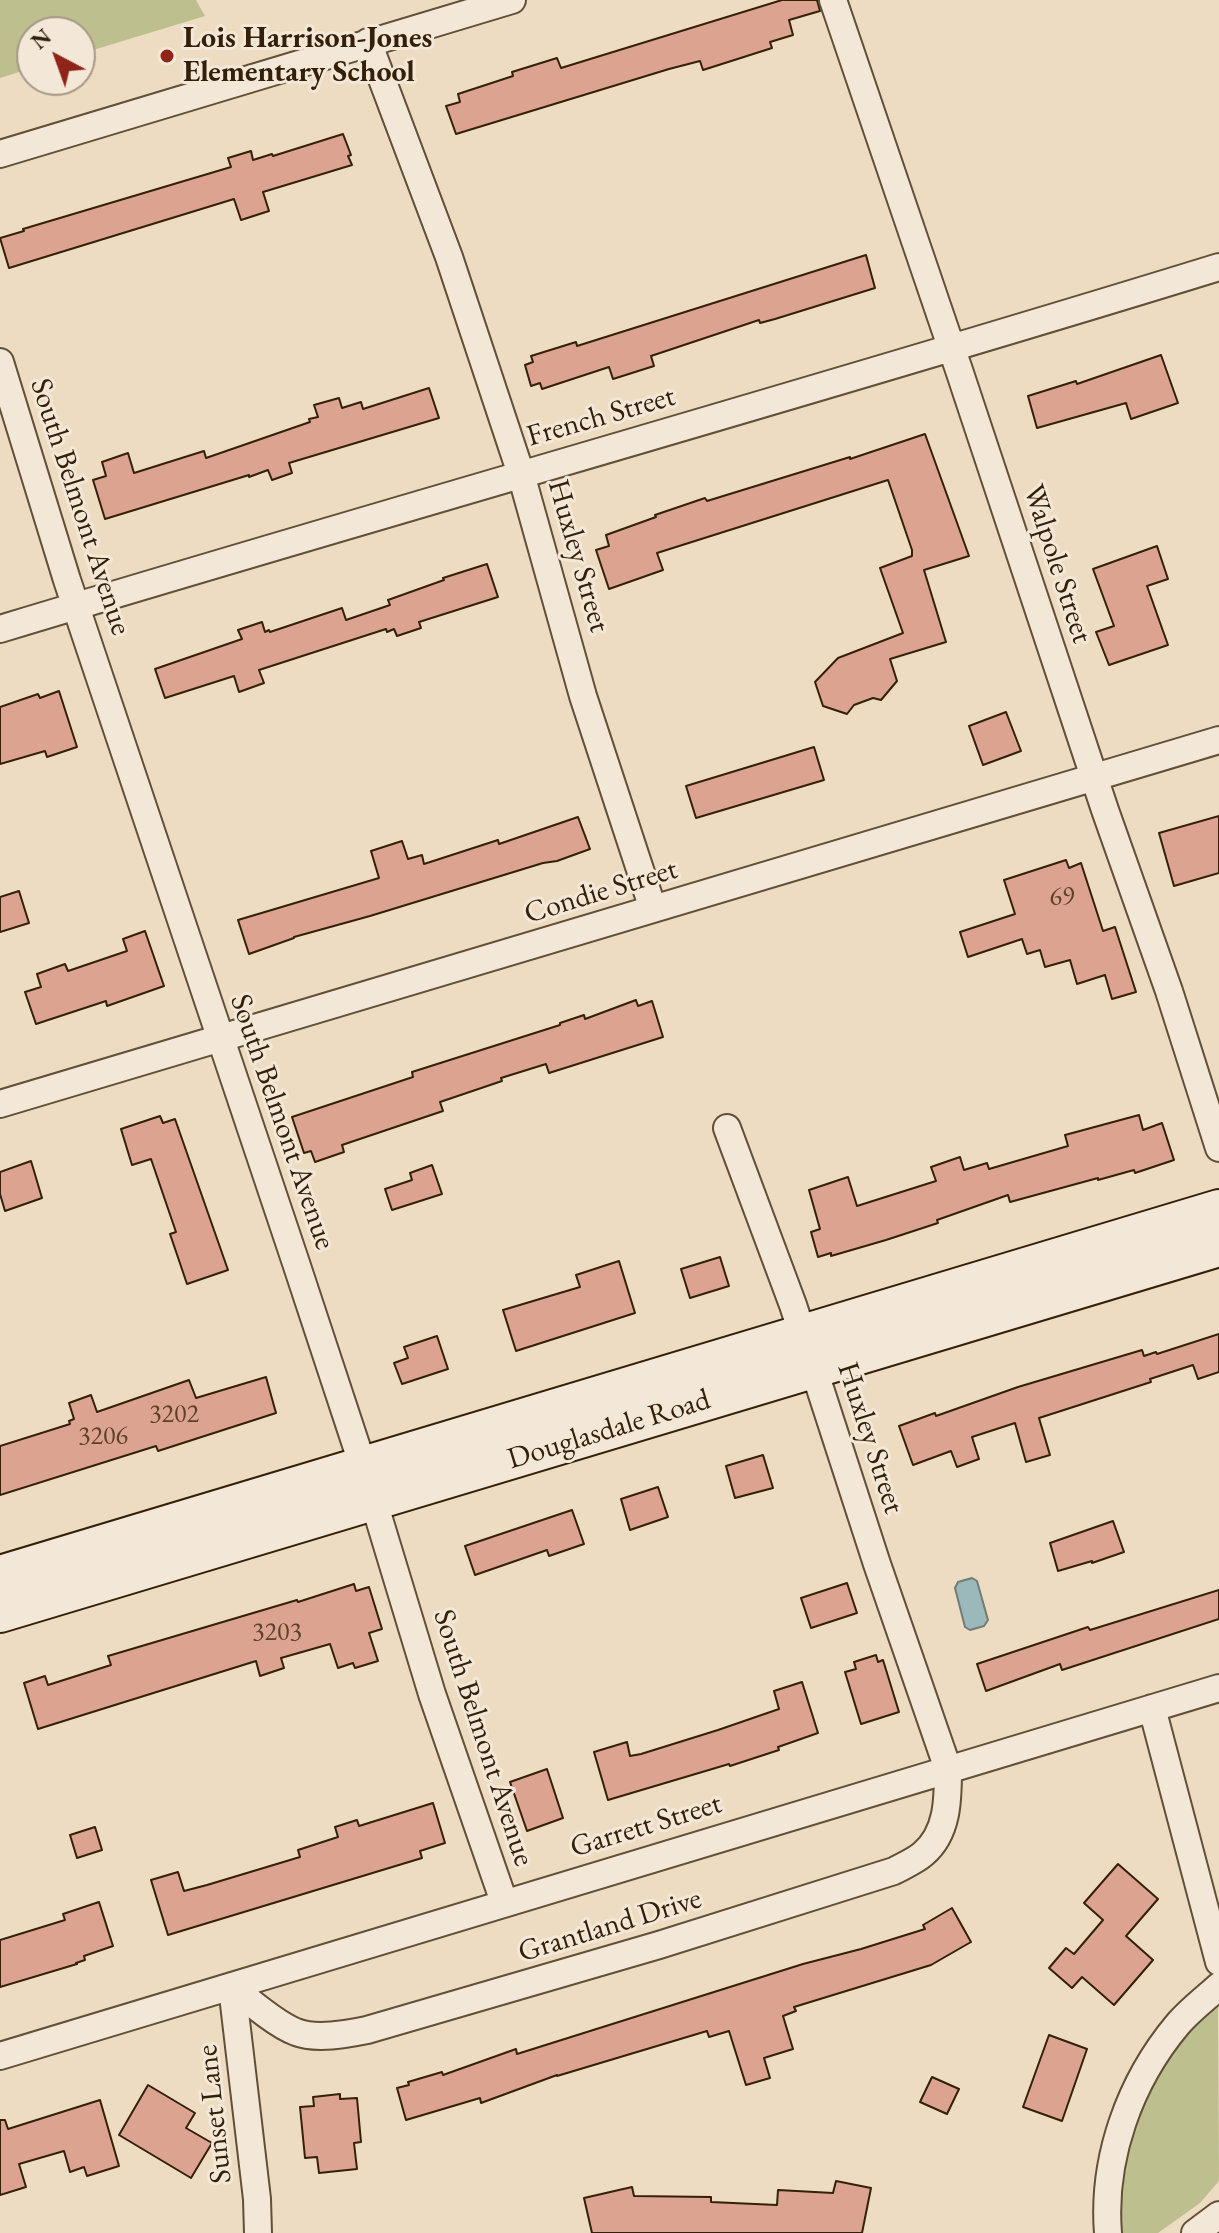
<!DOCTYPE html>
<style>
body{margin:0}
#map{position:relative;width:1219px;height:2233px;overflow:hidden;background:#eddcc2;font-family:"EB Garamond",serif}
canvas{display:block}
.north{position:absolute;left:16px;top:16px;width:80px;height:80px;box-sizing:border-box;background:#f3e8d7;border:2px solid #a79885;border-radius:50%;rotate:319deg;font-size:22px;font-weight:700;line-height:32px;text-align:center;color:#342009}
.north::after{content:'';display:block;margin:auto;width:28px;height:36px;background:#8f2418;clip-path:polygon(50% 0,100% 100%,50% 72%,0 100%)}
</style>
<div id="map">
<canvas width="1219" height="2233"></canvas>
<div class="north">N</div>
</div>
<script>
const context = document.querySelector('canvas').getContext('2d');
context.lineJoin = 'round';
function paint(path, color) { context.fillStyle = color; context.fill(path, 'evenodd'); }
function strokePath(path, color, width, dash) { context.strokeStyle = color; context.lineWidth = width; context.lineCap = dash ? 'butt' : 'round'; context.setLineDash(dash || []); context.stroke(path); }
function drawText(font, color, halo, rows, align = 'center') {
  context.font = font + ' "EB Garamond",serif'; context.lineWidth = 6; context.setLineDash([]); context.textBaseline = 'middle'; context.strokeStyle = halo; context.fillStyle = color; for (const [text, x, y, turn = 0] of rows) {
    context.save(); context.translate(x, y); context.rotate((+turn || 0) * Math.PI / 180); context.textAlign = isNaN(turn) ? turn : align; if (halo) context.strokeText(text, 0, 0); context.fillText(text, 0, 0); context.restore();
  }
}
paint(new Path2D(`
 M0,0H196L205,16L80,54V32H32V68L0,78Z
 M1218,2001L1219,2181L1200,2203L1158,2233H1118L1117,2219L1129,2128L1168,2049Z`), '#bebf8f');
const water = new Path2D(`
 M972,1578L977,1581L988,1620L984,1626L970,1630L965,1627L955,1588L958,1582Z`);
paint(water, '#9bb9bb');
strokePath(water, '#727c74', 2);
const building = new Path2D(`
 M782,0H817L820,11L789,20L793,35L770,42L772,48L703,70L700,61L669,69L456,134L446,106L460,102L458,94L513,76L512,72L557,58L561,68Z
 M343,134L351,155L348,156L352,165L263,192L269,211L241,220L234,199L9,268L0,238L24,231L23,229L231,167L228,158L251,151L253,160L272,154L273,156Z
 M866,255L875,288L775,319L760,323L759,320L651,356L654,366L613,379L609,367L542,389L540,383L531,386L525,365L533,362L531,356L576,342L577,346Z
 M1161,355L1178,403L1131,419L1126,403L1037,428L1028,396L1076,381L1077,384Z
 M429,388L439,418L289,463L292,473L272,480L268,470L249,477V475L105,519L93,480L106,476L102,462L128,453L134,473L204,451L206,458L310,422L309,419L318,417L314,405L339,398L342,408L361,402L363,409Z
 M925,434L969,556L924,570L946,642L890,659L897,681L881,700L873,698L854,705L847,714L823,706L815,682L838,658L903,633L880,568L912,556V550L888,480L657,553L663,570L609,589L596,550L609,546L606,535L656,517L655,515L705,498L707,501L850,457V459Z
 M1157,546L1168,579L1147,586L1168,645L1109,665L1096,632L1114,626L1093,569Z
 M487,564L498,597L419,622L421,628L397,636L394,629L387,632L386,629L259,670L264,683L239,692L234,676L165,698L155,669L242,639L238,630L262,622L265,632L269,630L270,632L342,608L346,620L390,605L388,600L444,580L443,578Z
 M59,691L77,747L47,757L45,751L0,764V707L38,694L40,698Z
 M1006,712L1021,751L983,765L969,726Z
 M814,747L824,780L696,818L686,786Z
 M1219,816V873L1174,886L1159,833Z
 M578,817L590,849L557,861L543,863L370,916L294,937V938L249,954L238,920L379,878L371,851L402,841L408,859L422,855L424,864L498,840L499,844Z
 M1066,860L1069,868L1081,863L1103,931L1115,927L1136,992L1112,999L1105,975L1077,984L1070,960L1045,967L1040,950L1027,954L1022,939L968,957L960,932L1015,914L1004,880Z
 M19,891L29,923L0,932V897Z
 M145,931L164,986L107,1006L106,1001L36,1024L25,992L41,987L37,974L65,964L68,971L127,951L123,939Z
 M636,1000L638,1006L652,1001L663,1037L549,1073L546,1064L501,1078L502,1081L440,1102L443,1111L342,1145L344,1152L315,1162L311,1151L304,1153L292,1117L413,1077L412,1072L560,1025V1023L584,1015L585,1019Z
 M1139,1115L1143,1130L1162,1123L1174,1160L1135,1173L1134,1170L1098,1180V1178L1010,1202L1008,1195L937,1220L938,1223L886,1240L831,1256V1253L818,1257L811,1232L820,1229L809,1190L848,1177L857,1206L936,1181L931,1167L960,1157L964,1170L987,1163L989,1169L1068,1146L1065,1135Z
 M160,1116L163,1123L175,1119L228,1270L187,1284L170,1234L176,1232L151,1159L132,1165L121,1129Z
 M31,1161L42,1198L5,1211L0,1194V1172Z
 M432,1165L442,1194L392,1210L385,1189L412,1180L410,1173Z
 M720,1257L729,1286L690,1298L681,1269Z
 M619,1261L635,1313L516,1351L503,1310L580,1287L576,1275Z
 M1219,1334V1372L1198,1379L1193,1365L1150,1379L1151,1382L1039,1418L1050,1455L1026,1462L1015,1423L972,1437L979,1459L957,1467L951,1451L913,1465L899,1426L935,1413L936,1416L1018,1387L1142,1350L1144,1356L1156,1352L1157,1354Z
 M437,1336L448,1369L402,1384L394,1363L408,1358L404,1347Z
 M266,1377L276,1413L158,1451L156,1446L0,1495V1446L70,1424L69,1421L74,1419L69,1403L91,1395L97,1412L189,1380L196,1398Z
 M763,1455L773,1488L735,1498L726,1466Z
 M658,1487L668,1517L630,1530L621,1499Z
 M572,1510L584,1544L549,1556L547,1550L475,1575L465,1546Z
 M1113,1521L1124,1552L1092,1563V1561L1058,1571L1050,1543Z
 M847,1583L857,1613L811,1628L801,1598Z
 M354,1584L356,1591L369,1587L382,1629L369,1633L378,1661L355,1668L353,1663L338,1668L330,1644L281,1658L284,1668L260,1676L256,1661L38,1729L24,1683L45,1676L48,1685L111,1665L108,1656L297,1600L298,1602Z
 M1219,1590V1619L1062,1670L1060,1664L986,1691L977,1664L1088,1627L1090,1630Z
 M876,1655L878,1662L883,1660L899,1712L861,1724L845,1672L856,1669L854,1662Z
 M802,1682L818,1733L778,1747L779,1750L730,1766L729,1764L608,1800L594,1752L627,1742L630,1756L641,1754L718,1730L779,1709L774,1691Z
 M547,1769L563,1818L527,1831L510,1782Z
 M433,1803L445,1843L420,1851L422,1858L168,1935L151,1880L178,1872L184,1891L207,1885L300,1857L298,1850L338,1837L335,1827L357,1820L359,1826Z
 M95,1827L102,1850L77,1858L70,1835Z
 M1118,1864L1158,1899L1126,1936L1153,1960L1114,2005L1082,1977L1072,1988L1049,1968L1066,1948L1074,1954L1103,1920L1084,1903Z
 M99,1902L113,1946L84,1956L85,1960L76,1963L77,1964L0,1987V1940L65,1920L63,1914Z
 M952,1908L971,1942L931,1965L794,2007L796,2011L783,2016L793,2049L764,2058L770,2078L746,2085L729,2031L709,2037L707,2031L557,2076V2075L481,2103L480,2098L406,2120L397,2088L409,2085L408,2082L442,2072L443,2075L516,2049L517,2054L803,1964L861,1949L925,1929L923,1925Z
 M1049,2035L1087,2049L1062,2121L1023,2107Z
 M932,2077L959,2089L947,2114L920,2102Z
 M148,2085L195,2113L186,2128L212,2143L191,2178L119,2135Z
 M340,2094V2099L357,2098L361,2142L354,2143L357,2169L319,2173L317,2157L305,2158L300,2107L314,2106L313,2097Z
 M100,2100L119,2166L87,2176L84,2167L70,2172L64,2151L19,2164L26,2187L0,2195V2120H5L8,2129Z
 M836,2181L871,2188L862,2233H592L584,2198L632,2187L634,2196L711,2197V2202L777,2205L778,2190L833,2193Z`);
paint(building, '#dba390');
strokePath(building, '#342009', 2);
const street = new Path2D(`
 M833,0L959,370L1105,810L1169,991L1219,1148
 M368,42L449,257L521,474L583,696L653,909
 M0,154L512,0
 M0,362L67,580L296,1263L363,1466L432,1694L504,1902
 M0,629C406,506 814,392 1219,267
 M0,1104L1219,740
 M1152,1708L1219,1962
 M232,1987C249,2001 277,2025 296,2032C316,2040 347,2034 367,2030L659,1945L894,1871C903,1866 915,1861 923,1854C948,1833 948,1799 948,1769L877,1564L793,1305L727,1128
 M232,1987L257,2199L258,2233
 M0,2056L1219,1688
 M1108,2233C1102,2158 1130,2081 1178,2024C1190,2010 1206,1998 1219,1986
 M1195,2233L1219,2215`);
const secondary = new Path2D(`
 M0,1575L1219,1209
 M0,1613L1219,1247`);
strokePath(street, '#624f37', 30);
strokePath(secondary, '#342009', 42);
strokePath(street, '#f3e8d7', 26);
strokePath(secondary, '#f3e8d7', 38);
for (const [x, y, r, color] of [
 [167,56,8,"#8f2418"]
]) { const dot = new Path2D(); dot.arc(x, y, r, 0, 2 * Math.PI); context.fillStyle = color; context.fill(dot); strokePath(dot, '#f3e8d7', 3); }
drawText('26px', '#5e412b', null, [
 ["69",1062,898],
 ["3202",174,1415],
 ["3206",103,1437],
 ["3203",277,1633]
]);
drawText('bold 30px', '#342009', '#f3e8d7', [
 ["Lois Harrison-Jones",183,39],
 ["Elementary School",183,73]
], 'left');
drawText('30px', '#342009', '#f3e8d7', [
 ["French Street",601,417,-16],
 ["South Belmont Avenue",80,507,72],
 ["Huxley Street",578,556,74],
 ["Walpole Street",1057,564,72],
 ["Condie Street",601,892,-17],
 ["South Belmont Avenue",282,1122,71],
 ["Douglasdale Road",609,1430,-17],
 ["Huxley Street",870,1438,72],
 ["South Belmont Avenue",483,1738,72],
 ["Garrett Street",646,1826,-17],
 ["Grantland Drive",610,1926,-17],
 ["Sunset Lane",215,2114,-96]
]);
</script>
